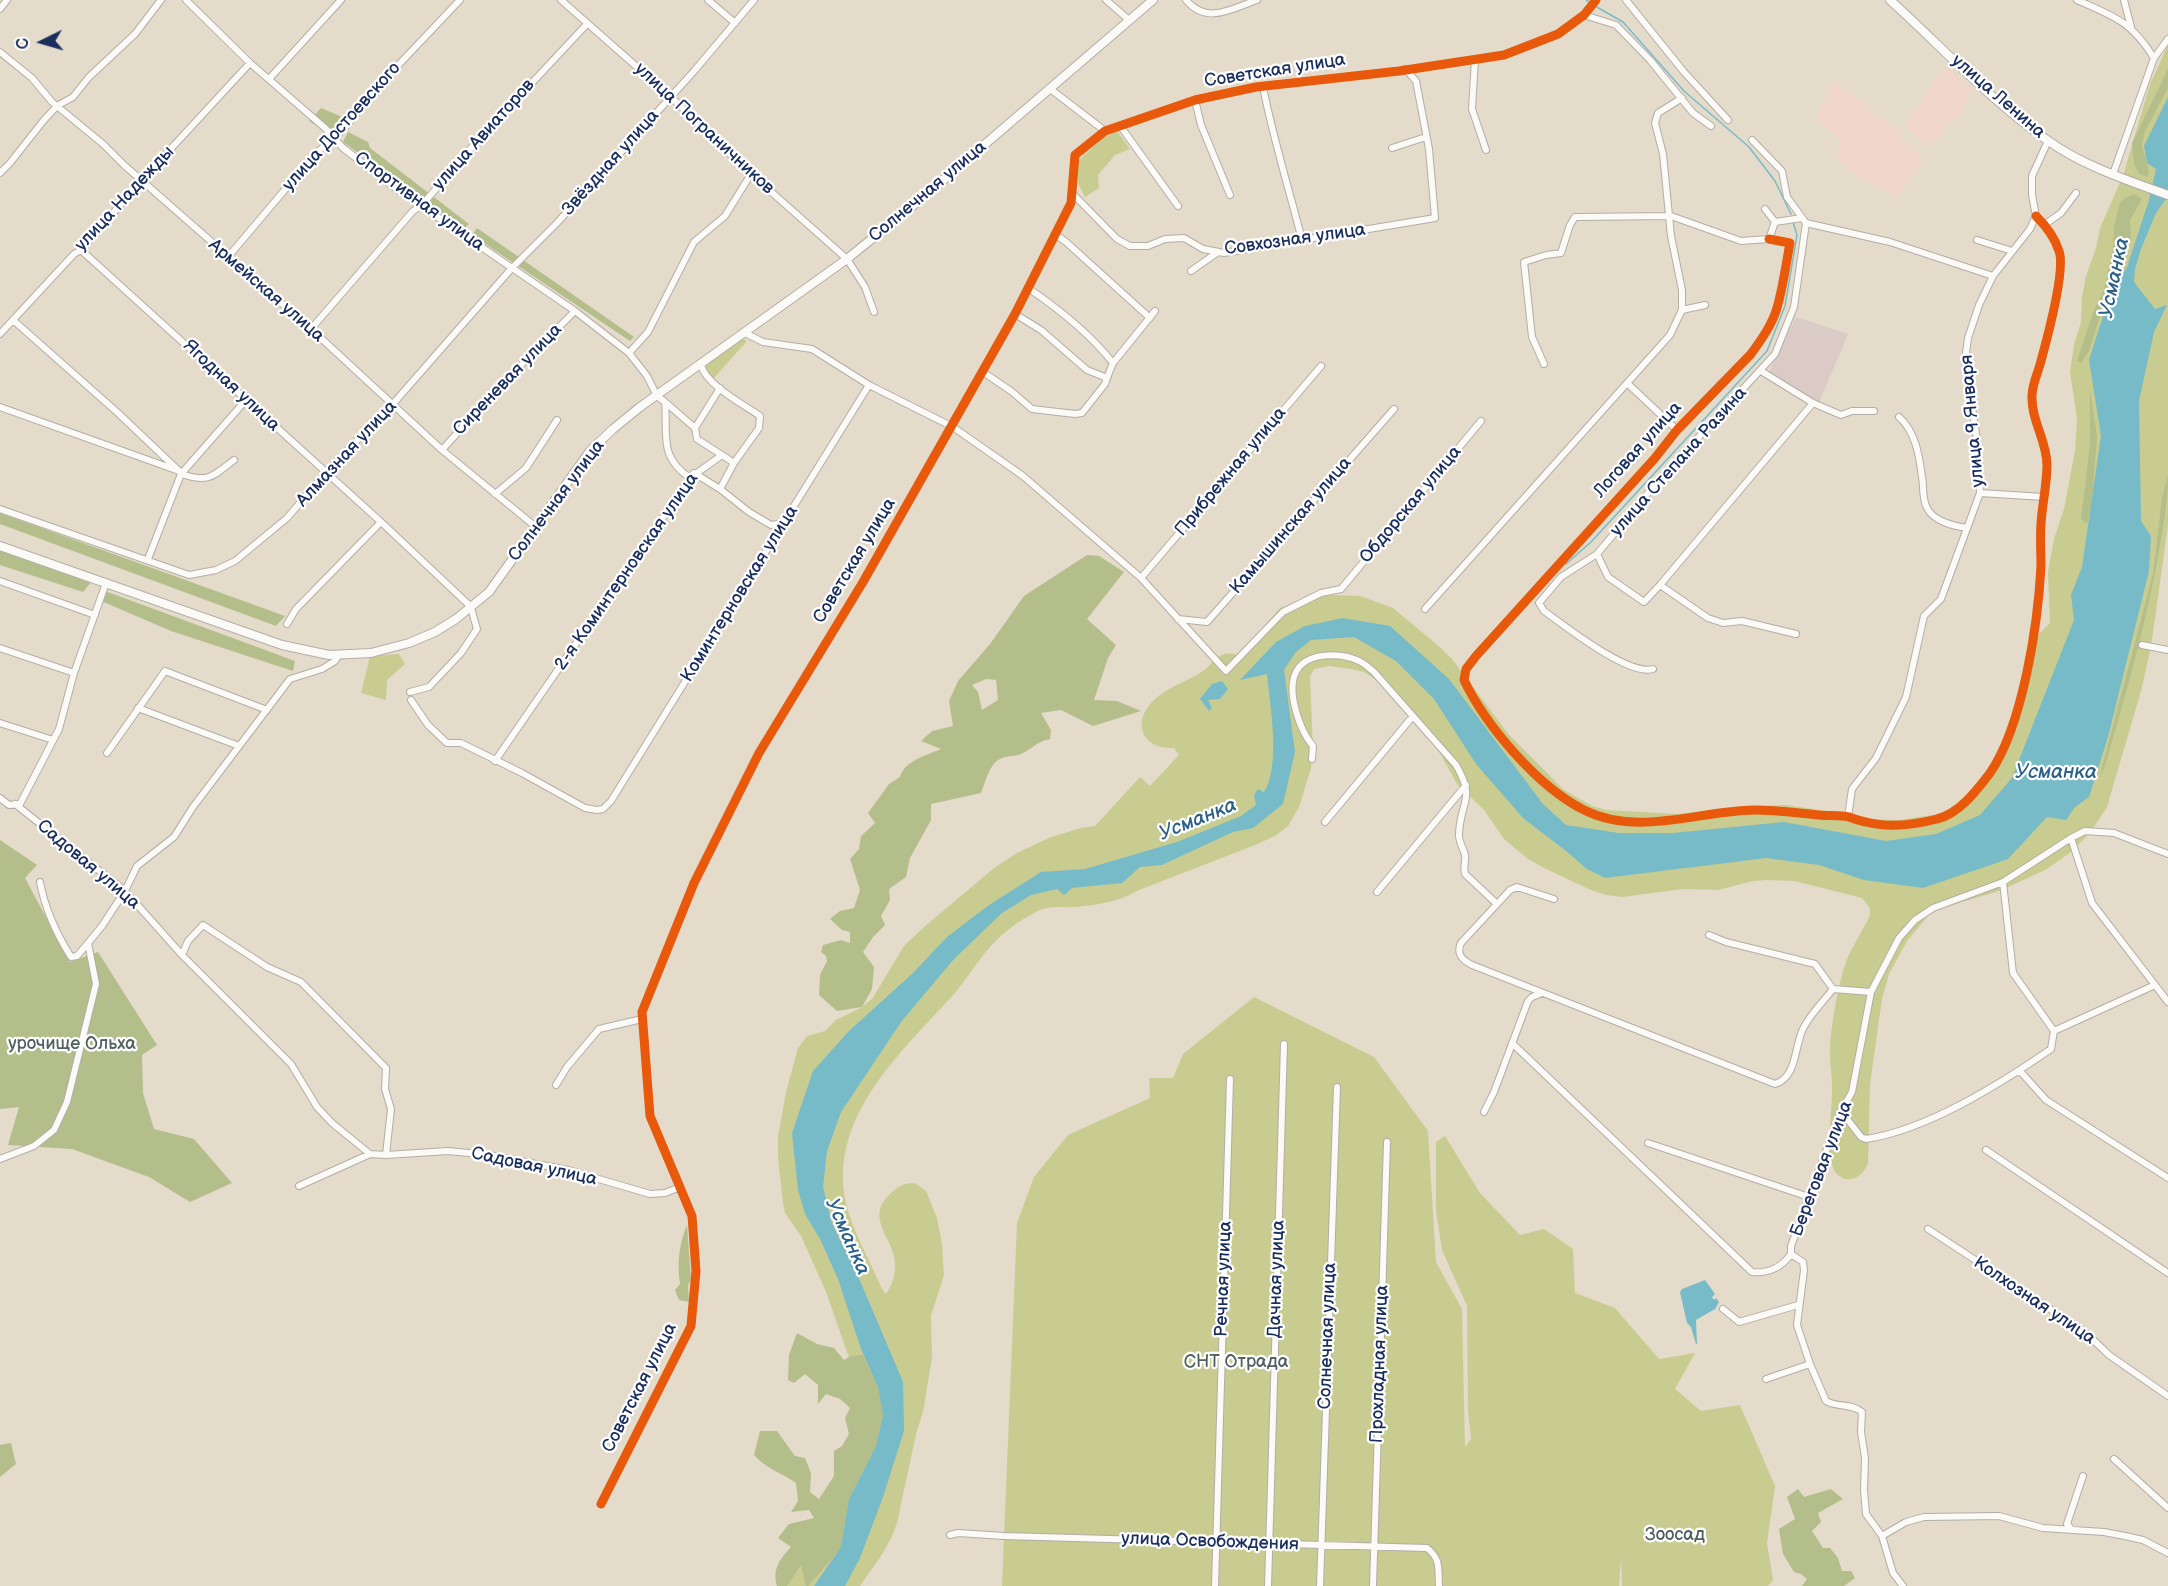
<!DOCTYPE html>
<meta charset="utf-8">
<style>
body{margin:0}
#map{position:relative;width:2168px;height:1586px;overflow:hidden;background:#e5dbca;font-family:"Balsamiq Sans",sans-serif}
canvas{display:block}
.north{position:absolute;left:12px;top:12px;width:60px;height:60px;-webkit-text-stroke:4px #fff;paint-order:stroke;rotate:265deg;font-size:16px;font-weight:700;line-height:24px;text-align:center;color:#1b2f5e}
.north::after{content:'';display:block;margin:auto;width:21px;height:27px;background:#1b2f5e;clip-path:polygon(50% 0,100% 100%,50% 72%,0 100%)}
</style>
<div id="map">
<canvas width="2168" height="1586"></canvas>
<div class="north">С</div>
</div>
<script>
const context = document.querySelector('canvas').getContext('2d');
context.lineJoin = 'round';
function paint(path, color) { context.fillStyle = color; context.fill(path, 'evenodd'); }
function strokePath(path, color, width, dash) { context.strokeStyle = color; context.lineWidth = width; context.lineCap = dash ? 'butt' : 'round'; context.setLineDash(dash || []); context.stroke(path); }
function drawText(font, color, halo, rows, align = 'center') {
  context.font = font + ' "Balsamiq Sans",sans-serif'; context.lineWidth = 4.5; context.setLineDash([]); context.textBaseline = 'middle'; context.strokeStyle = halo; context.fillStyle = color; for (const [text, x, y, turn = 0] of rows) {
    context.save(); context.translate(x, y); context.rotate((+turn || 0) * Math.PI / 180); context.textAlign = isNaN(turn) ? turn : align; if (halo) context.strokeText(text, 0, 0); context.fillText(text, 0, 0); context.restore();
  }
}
paint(new Path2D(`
 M1947,66L1973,91L1962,104L1965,112L1946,124L1939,137L1928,147L1904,126L1935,79Z
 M1834,81L1900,133L1901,139L1923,159L1897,197L1859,178L1846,167L1838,158L1837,151L1841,140L1816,119Z`), '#efd5ca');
paint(new Path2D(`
 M1796,317L1848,334L1819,403L1768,374Z`), '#dbcbc6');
paint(new Path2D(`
 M2168,45V525L2151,647L2141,691L2107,807L2090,833L2072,851L2047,869L2002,890L1939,909L1928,916L1907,941L1889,974L1882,999L1870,1084L1868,1163C1864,1177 1847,1186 1836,1173C1824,1159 1833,1107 1832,1087C1832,1073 1829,1060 1830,1046C1832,1020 1837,993 1844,968C1849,950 1862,933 1870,915V908L1862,898L1794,881L1767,880L1753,881L1718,890L1682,889L1622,897L1606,895L1591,890L1546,869L1528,859L1504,839L1484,810L1457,784L1436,746L1379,682L1364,672L1351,669L1329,666L1314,669L1310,677L1313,748L1311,768L1299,807L1288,826L1275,836L1255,845L1139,890C1118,902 1098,905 1074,907C1061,908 1050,905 1038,911C1019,920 998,936 985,953C974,966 966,980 955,993C908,1045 842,1103 843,1179C843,1217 868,1255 882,1289L886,1294C892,1285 896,1274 895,1263C894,1238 864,1218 890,1194C898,1186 904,1183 915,1183L926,1191L937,1218L942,1244L944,1275L931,1316L932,1358L923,1412L916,1434L897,1523C889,1548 874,1565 860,1586H782L848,1463L853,1369L826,1292L801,1236L785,1213L783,1203L778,1158V1137L786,1092L798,1048L807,1036L825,1031L836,1020L862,1007L872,999L904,946L923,928L994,868L1017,853L1051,837L1081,828L1095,826L1140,777L1150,786L1179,755L1174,748C1145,750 1131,726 1151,703C1164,688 1187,682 1203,671C1210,666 1216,656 1225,654C1229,653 1235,654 1239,655L1280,608L1299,601L1332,595L1360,596L1393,608L1441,648L1452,659L1509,735L1564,790L1592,806L1606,810L1677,814L1755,806L1785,805L1841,813L1869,819L1899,820L1939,814L1973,795L2008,741L2034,639L2050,623L2048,572L2054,539L2064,509L2075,451L2077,419L2070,372L2074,345L2081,322L2082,297L2086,276L2096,248L2100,228L2123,176L2150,84Z
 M1117,131L1130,149L1115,155L1098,175L1099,188L1085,197L1078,183V161L1103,138Z
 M742,339L747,341L714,378L708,374L704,366Z
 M399,654L405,664L387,680L386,700L361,693L370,656Z
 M1254,997L1374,1057L1428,1131L1436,1262L1462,1309L1465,1447L1471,1439L1468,1410L1467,1306L1442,1250L1436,1210V1142L1445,1136L1480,1193L1520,1235L1544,1229L1573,1249L1575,1293L1615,1308L1659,1359L1695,1353L1675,1389L1701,1411L1740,1405L1775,1486L1767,1543L1773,1580L1768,1586H1622L1621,1556L1619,1586H1002L1017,1223L1034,1177L1068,1135L1150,1098L1149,1078H1173L1183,1054Z`), '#c8cc90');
paint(new Path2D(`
 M2168,69V88L2144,133L2142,146L2149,172L2147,177L2139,174L2134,164L2132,143Z
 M321,108L347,119L348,125L332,136L309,121Z
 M348,132L368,142L370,148L469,224L463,229L343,142Z
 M2134,194L2142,199L2130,220L2131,237L2125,260L2120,271L2109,287L2089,351L2081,363L2077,361L2094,310L2104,290L2113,248L2114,226L2120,202L2125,198Z
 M477,228L634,337L630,341L472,235Z
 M2090,390L2097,437L2092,501L2087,524L2081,519L2090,443Z
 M2168,475C2168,506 2162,532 2157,562C2144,632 2124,701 2104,769L2100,775L2153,574L2162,498Z
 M0,513L285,616L276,626L0,524Z
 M0,550L92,581L83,592L0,565Z
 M1087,555L1099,556L1124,572L1087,619L1116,645L1108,658L1094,700L1117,701L1141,711L1093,726L1061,710L1041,713L1051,730L1050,739C1039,741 1035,746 1025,752C1017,757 1006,755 998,760C989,766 985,783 981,793L931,804V820L910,858L906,877L889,889L890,900L881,916L885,925L873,937L863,952L874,967L872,989L862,1007L837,1011L819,995L820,975L827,961L826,956L821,952L823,945L841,940L850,943V932L842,930L830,919L840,911L854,908L860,890L850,859L859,849L861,836L875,823L868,813L889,784L900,777C904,761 927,755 941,749L921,741L932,731L953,726L949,701L958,681L990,644L1024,596ZM986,679L996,680L998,700L982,710L978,692L972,685Z
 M105,591L295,661L293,671L171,631L99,600Z
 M0,840L37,865L25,878L70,962L98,952L157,1045L142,1055L143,1093L154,1129L194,1139L232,1183L190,1202L149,1177L72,1149L8,1145L19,1107L0,1109Z
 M687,1225L691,1280L688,1285L689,1302L679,1300L675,1290L680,1284C677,1264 679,1243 687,1225Z
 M797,1333L817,1344L834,1348L844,1360L851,1356L863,1355L878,1387L883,1415L876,1446L849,1499L841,1548L808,1586H806L801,1565L787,1586H777C772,1569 780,1559 791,1547L778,1538L789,1524L814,1518L809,1510L791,1512L798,1501L796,1483C782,1473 765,1468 754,1455L760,1431H777L795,1456L805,1458L811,1473L810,1492L819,1499L834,1476V1451L842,1446L849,1434L845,1418L850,1408L840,1399L826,1394L818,1404V1385L805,1374L794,1383L788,1380L789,1355Z
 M11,1443L16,1464L0,1477V1445Z
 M1798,1489L1804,1497L1831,1489L1843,1499L1818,1513L1821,1522L1812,1531L1823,1548H1830L1838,1558L1842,1571H1851L1855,1578L1844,1586H1802L1807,1579L1801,1574L1794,1572L1783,1554L1779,1529L1795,1519L1787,1497Z`), '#b4be8b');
paint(new Path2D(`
 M2168,97V196L2156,213L2141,249L2135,269L2134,282L2155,309L2167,305L2154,332L2139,401L2141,521L2151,536L2149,571L2108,737L2089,797L2075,807L2066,820L2047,817L2008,859L1923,888L1864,880L1819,865L1766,858L1605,878L1587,869L1566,851L1523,818L1476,764L1434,699L1396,661L1354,637L1311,640L1295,653L1284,670L1295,752L1283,804L1253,828L1233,832L1162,865L1140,867L1122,883L1072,888L1064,895L1057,889L1031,895L1002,913L954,959L901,1022L841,1112L827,1151L823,1187L832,1223L858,1276L903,1382L904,1431L883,1497L860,1558L845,1586H814L841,1547L849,1499L876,1446L883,1415L878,1387L861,1349L838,1279L820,1239L805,1214L798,1190L792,1133L813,1071L849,1031L913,973L947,937L989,905L1041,872L1085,869L1177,842L1241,816L1256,805L1254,795L1258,789L1264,792C1281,767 1270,704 1267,674L1240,680L1276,642L1305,626L1343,618L1390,626L1449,679L1543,804L1566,825L1619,833H1673L1784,822L1886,841L1936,834L1980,815L2012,778L2074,620L2071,595L2082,567L2101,436L2089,360L2111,291L2127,267L2149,200L2156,169L2147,163L2144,146Z
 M1222,681L1228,689L1220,699L1208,700L1212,708L1209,711L1200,699L1212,684Z
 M1705,1280L1715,1294L1712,1297L1714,1300L1716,1298L1719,1302L1715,1309L1696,1320L1697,1344H1696L1691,1327L1687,1323L1680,1292L1682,1289Z`), '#77bbc9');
strokePath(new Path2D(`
 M1586,0L1589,2
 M1595,6L1623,22L1684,91L1749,147L1775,181L1791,214
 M1566,564L1591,542L1767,351L1785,306L1797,235L1793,222`), '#77bbc9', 1.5);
const minor = new Path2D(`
 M186,0L250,63L325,128L343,148L398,190L575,311L629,353L647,376L657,396L665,402C668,435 658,456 690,478
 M561,0L671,97L751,174L847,259L865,287L874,312
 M708,0L735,23
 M1106,0L1129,20
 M1186,0C1207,25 1231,9 1257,0
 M1626,0L1684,72L1728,120
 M2077,0C2115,17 2131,21 2154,58
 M2124,0L2131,27
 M0,9L7,0
 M1584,15L1616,25L1650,60L1693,113L1711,126
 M0,52L32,78L52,102L103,144L124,165L311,329L442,450L536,527
 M1475,59L1472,109L1486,150
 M269,79L341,0
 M1263,87C1273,138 1289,189 1302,240
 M1049,88L1105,131
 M1195,100L1201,125L1230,195
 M1121,127L1178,206
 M1392,148L1426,137
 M0,173L10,163L44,120L57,106L73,97L89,77L135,34L161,0
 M2113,174L2154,58L2168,39
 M1072,193L1117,239L1130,246H1148L1165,239L1184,238L1203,249L1224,253L1435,218L1429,149L1416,81L1405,69
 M1765,209L1775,222
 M1806,223L1890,242L1993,276
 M2044,225L2061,213L2076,193
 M1055,234L1066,242L1150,318
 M1769,239L1790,243C1786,264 1783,287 1777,308C1772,325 1761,340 1751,354L1677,430L1655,458L1476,656L1466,669L1464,680C1486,726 1538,787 1584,810C1638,837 1697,811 1754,810C1776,810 1797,813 1819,815C1829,816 1839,815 1849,817C1855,819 1860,821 1866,822C1889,828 1914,825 1937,819C1959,814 1977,790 1990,773C2023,725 2038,624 2041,566C2041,552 2040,538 2041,524C2042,505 2047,485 2047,465C2047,441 2031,420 2032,396C2032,384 2038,373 2041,361C2047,339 2066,270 2059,251C2055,238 2045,225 2036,216
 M1977,240L2012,251
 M81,250L381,522L468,604L471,608L477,629L461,653L429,687L410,692
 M228,257L315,154L342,131L387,77L460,0
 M1191,271L1218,252
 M1028,288C1059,309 1090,334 1113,363
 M1682,310L1705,305
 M1015,314L1041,330L1087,370L1107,378L1113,363L1155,311
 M13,320L118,413L179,471
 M311,329L413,211L422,205L471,148L587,24
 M745,333L763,342L812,349L869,385L953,427L1023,476L1141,578L1226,671L1283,612L1321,593L1341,589L1481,421
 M0,334L74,254L81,250L142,180L250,63
 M629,353L648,332L694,242L725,216L751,174
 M1544,364L1532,337L1524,262L1546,255L1561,253L1570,225L1575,217L1671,216L1741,241L1769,239L1775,222L1802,218
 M1761,371L1813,403L1841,415L1852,411H1874
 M983,372L1011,391L1032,409L1075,414L1082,413L1105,384L1107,378
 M1627,383L1677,430
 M665,402L695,428L697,439L722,455
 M0,407L179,471L181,474L148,559
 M1899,417C1918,434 1920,462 1923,485C1923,493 1924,502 1927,508C1934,522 1954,526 1967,528
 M695,428L720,388
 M442,450L494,392L575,311
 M234,460C212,477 209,483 181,474L246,400
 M694,473L720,489L749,512L771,525L785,523
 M720,489L734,463
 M1980,493L2044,497
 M495,494L526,468L557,420
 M0,509L189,575L216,570L235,561L287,518L329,469L392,405L511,269L557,223L695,70L754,0
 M1597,554L1608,577L1644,602L1660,585L1813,403
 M1141,578L1321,366
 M0,581L95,615
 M1660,585L1708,618L1723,623L1742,621L1796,634
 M1425,609L1670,335L1682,310V290L1671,236L1663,154L1655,123L1658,113L1682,98
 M1178,619L1207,622L1394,409
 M287,624L296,609L381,522
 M2142,645L2168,650
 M0,648L74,673
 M1653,669C1628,676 1565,626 1544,611L1539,603L1561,577L1597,554L1653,487L1775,354L1794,307L1806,223L1787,197L1782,171L1752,140
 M411,700L428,725L447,743H461L522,773L585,808L597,810L603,809L611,801L869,385
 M138,708L239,746
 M0,723L53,740
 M107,753L165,671L267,710
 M1312,759L1313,746C1300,731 1286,692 1296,672C1306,652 1341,652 1359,661C1364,663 1369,668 1374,672L1456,765C1476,800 1461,799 1459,833C1458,841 1463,847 1465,855C1466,862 1463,867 1465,874L1497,904
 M495,761L690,478L722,455L734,463L759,428L760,416C743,404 706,385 701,365
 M0,798L9,805L20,804L59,729L74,673L106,583
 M15,804L125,891L182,955L188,941L203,925L267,967L301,982L386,1068L385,1089L391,1109L386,1155
 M1848,817L1852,789L1876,758L1906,697L1924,616L1941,599L1980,493L1977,440L1965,360L1968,338L1979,305L1993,276L2030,229L2036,216L2032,195V176L2048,141
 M1325,822L1413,716
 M2071,838L2092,903L2168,1002
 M40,882C45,910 56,933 71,957L77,956L88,943
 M2003,882L2013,973L2054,1031L2155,985
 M1377,892L1466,785
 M1554,899L1517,887L1510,890L1461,943C1456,954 1462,960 1472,965L1775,1084C1798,1077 1794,1044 1804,1027C1811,1013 1824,1001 1833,989
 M1709,935L1726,942L1815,964L1833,989L1871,992
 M182,955L291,1064L317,1107L332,1123L370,1154
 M1512,1043L1752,1272C1768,1274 1782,1267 1791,1254
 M2020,1071L2046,1100L2168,1178
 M556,1085L567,1067L599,1029L642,1019
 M1841,1111L1861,1137L1866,1139C1927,1130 2000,1084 2051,1049L2054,1031
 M1484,1112L1494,1092L1528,1001L1532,997L1542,993
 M1648,1143L1809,1197
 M1986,1150L2168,1273
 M0,1159L34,1146L54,1130L67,1102L96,984L88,943L102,926L125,891L137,866L174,837L193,807L290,679L322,669L335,661L338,656
 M299,1186L370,1154L386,1155L448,1151L489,1155L568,1170L650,1194L665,1193L680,1187
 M1928,1229L2085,1332L2109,1355L2168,1396
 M1723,1309L1739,1322L1798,1305
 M1810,1364L1826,1401C1838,1408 1851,1403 1862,1412L1861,1432L1865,1458L1864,1490L1866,1514L1882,1536L1893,1573L1903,1586
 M1766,1379L1810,1364L1797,1325L1804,1270L1803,1262L1791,1254V1246L1841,1111L1852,1092L1871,992L1899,938L1915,920L1933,908L2003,882L2071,838L2085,831L2114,833L2168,854
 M2114,1459L2168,1508
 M601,1504L691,1326L696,1271L692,1216L650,1116L642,1012L694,883L759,753L863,582L1015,314L1071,203L1075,155L1105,131L1195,100L1256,87L1399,71L1504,55L1558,34L1584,15L1596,0
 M2072,1530L2067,1524L2083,1476
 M950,1535L958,1533L1004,1536L1427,1548C1441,1559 1438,1569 1439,1586
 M1882,1536L1906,1522L1924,1517L1999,1516L2043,1528L2104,1532L2125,1536L2143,1540L2168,1553
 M1215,1586L1230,1079
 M1268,1586L1284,1044
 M1320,1586L1337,1087
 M1373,1586L1387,1142`);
const tertiary = new Path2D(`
 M0,546L282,645L329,655L371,653L409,643L435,632L456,619L489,592L590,451L613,429L640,407L847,259L920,200L1153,0`);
const secondary = new Path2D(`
 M1890,0C1942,47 1990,100 2047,140C2083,166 2127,180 2168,195`);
strokePath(minor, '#b2aea7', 8);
strokePath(tertiary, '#b2aea7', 10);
strokePath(secondary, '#b2aea7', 10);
strokePath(minor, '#fbfaf7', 6);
strokePath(tertiary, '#fbfaf7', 8);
strokePath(secondary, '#fbfaf7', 8);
strokePath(new Path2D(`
 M1769,239L1790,243C1786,264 1783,287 1777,308C1772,325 1761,340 1751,354L1677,430L1655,458L1476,656L1466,669L1464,680C1486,726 1538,787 1584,810C1638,837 1697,811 1754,810C1776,810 1797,813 1819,815C1829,816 1839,815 1849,817C1855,819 1860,821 1866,822C1889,828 1914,825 1937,819C1959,814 1977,790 1990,773C2023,725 2038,624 2041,566C2041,552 2040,538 2041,524C2042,505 2047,485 2047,465C2047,441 2031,420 2032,396C2032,384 2038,373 2041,361C2047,339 2066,270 2059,251C2055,238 2045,225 2036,216
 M601,1504L691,1326L696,1271L692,1216L650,1116L642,1012L694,883L759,753L863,582L1015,314L1071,203L1075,155L1105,131L1195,100L1256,87L1399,71L1504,55L1558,34L1584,15L1596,0`), '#e8590c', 9);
drawText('18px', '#1b2f5e', '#fff', [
 ["Советская улица",1275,71,-9],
 ["улица Ленина",1998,97,41],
 ["улица Достоевского",342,127,-48],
 ["улица Пограничников",704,129,43],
 ["улица Авиаторов",484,135,-48],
 ["Звёздная улица",611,163,-48],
 ["Солнечная улица",928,192,-40],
 ["улица Надежды",125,199,-47],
 ["Спортивная улица",419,202,36],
 ["Совхозная улица",1295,240,-8],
 ["Армейская улица",266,291,41],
 ["Сиреневая улица",508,380,-46],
 ["Ягодная улица",231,386,43],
 ["улица 9 Января",1973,421,-95],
 ["Логовая улица",1638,450,-48],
 ["Алмазная улица",347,454,-47],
 ["улица Степана Разина",1679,462,-48],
 ["Прибрежная улица",1231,472,-50],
 ["Солнечная улица",557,501,-53],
 ["Обдорская улица",1411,505,-50],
 ["Камышинская улица",1291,526,-49],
 ["Советская улица",855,561,-59],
 ["2-я Коминтерновская улица",627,572,-55],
 ["Коминтерновская улица",740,594,-58],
 ["Садовая улица",88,865,40],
 ["Садовая улица",534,1167,12],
 ["Береговая улица",1822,1169,-69],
 ["Речная улица",1224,1279,-88],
 ["Дачная улица",1277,1279,-88],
 ["Колхозная улица",2034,1301,34],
 ["Солнечная улица",1328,1336,-88],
 ["Прохладная улица",1380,1364,-88],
 ["Советская улица",640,1388,-63],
 ["улица Освобождения",1210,1542,2]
]);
drawText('18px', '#50615f', '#fff', [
 ["урочище Ольха",72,1044],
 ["СНТ Отрада",1236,1362],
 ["Зоосад",1675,1535]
]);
drawText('italic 20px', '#2d6188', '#fff', [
 ["Усманка",2115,278,-78],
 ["Усманка",2056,773],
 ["Усманка",1198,820,-22],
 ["Усманка",847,1237,66]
]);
</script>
